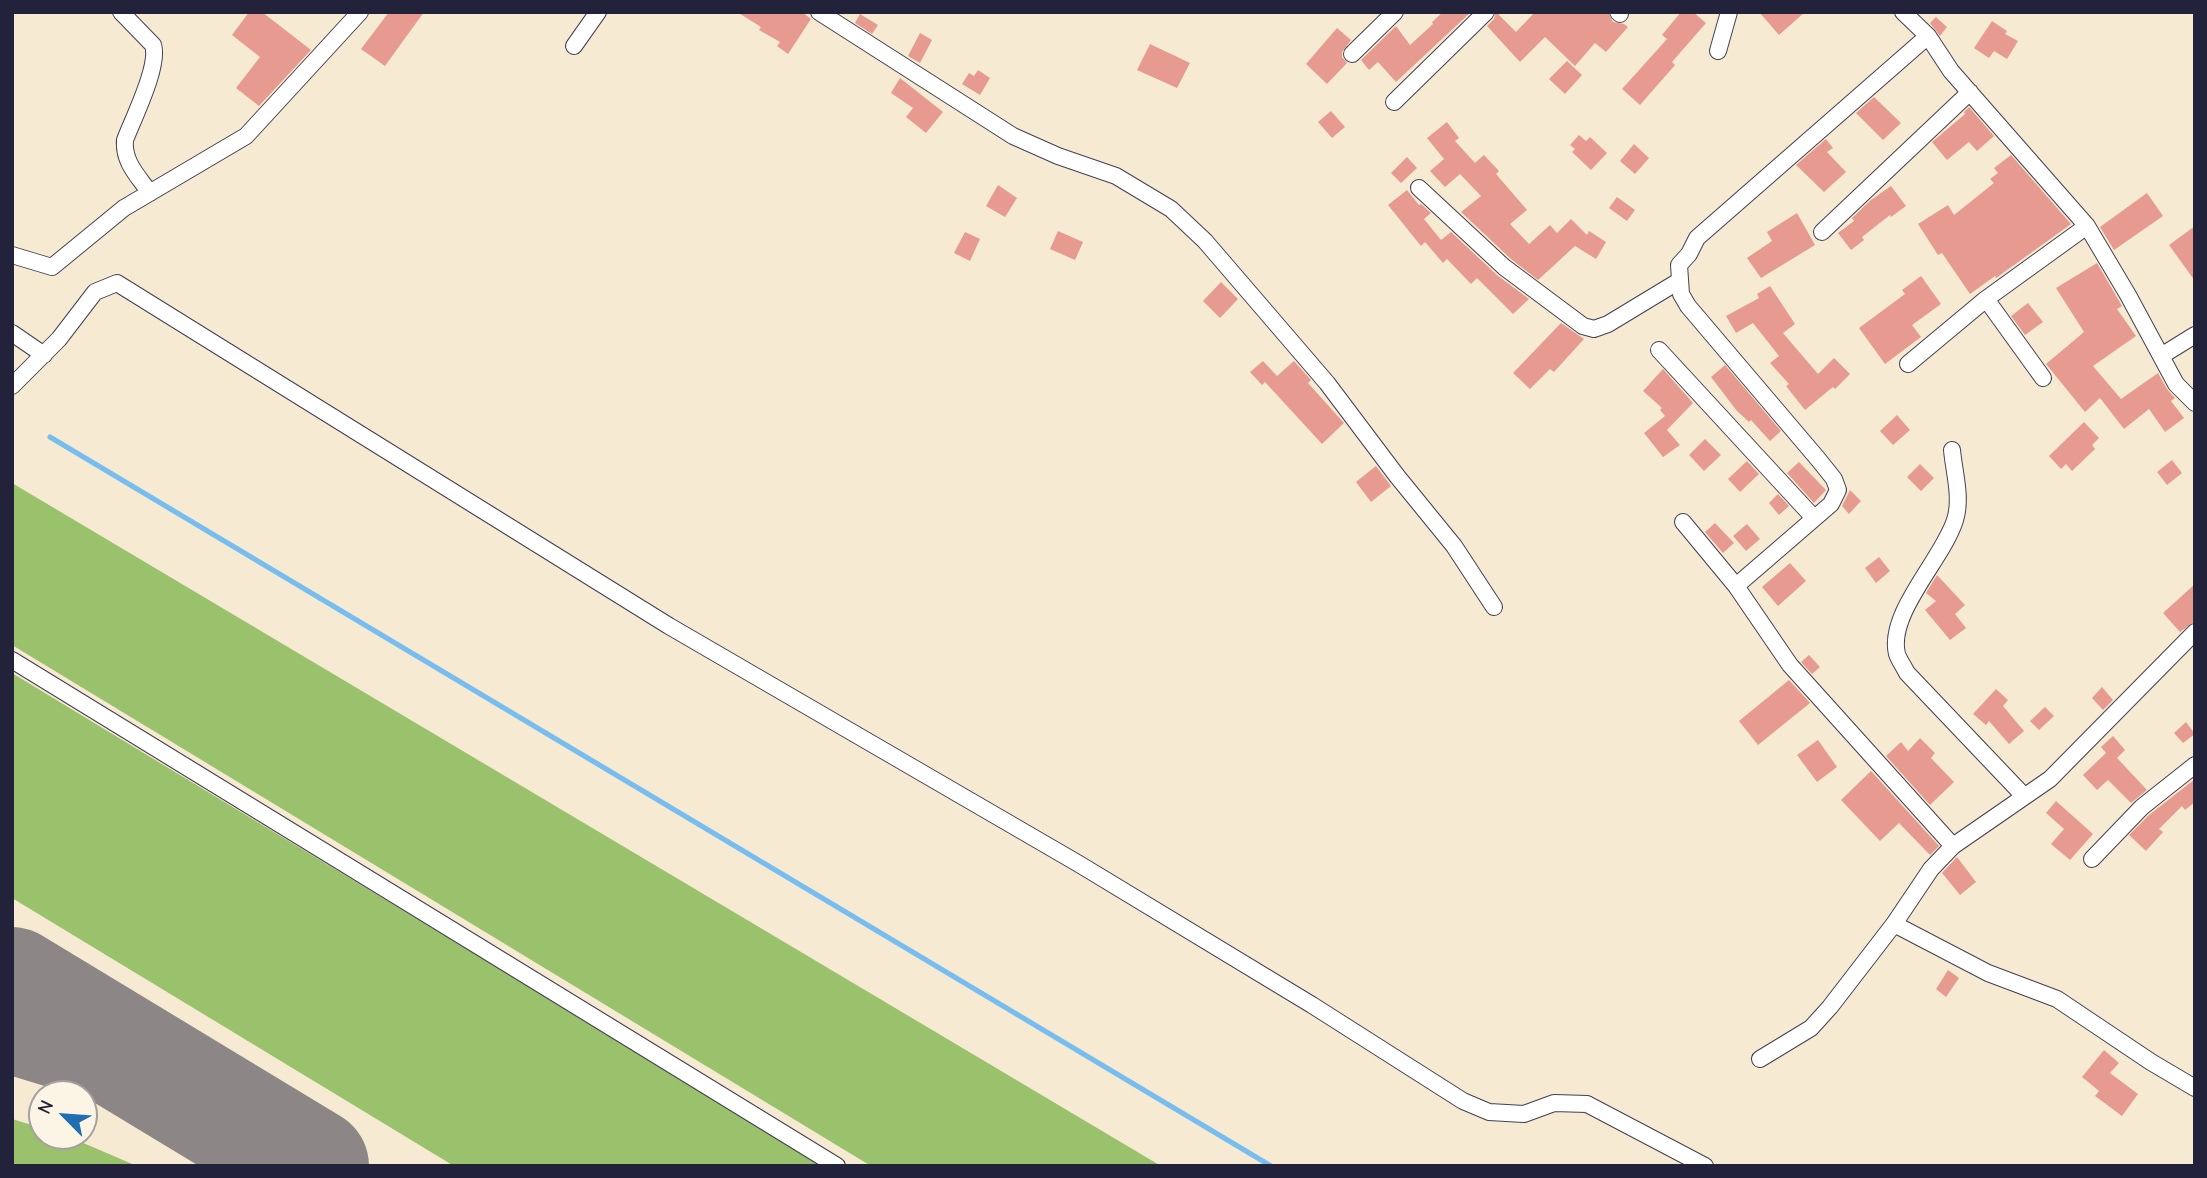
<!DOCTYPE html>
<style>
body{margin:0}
#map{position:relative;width:2207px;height:1178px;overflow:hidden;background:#f6ead2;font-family:"Comic Neue",sans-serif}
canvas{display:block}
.frame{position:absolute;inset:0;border:14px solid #22223b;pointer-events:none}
.north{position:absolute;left:28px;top:1080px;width:70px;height:70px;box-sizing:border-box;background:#fcf5e5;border:2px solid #a5a1a1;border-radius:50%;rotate:295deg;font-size:19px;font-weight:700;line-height:28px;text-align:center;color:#22223b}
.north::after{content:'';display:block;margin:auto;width:24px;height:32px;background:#1f6fb2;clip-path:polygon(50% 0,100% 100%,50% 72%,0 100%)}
</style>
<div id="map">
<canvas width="2207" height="1178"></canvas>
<div class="frame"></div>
<div class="north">N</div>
</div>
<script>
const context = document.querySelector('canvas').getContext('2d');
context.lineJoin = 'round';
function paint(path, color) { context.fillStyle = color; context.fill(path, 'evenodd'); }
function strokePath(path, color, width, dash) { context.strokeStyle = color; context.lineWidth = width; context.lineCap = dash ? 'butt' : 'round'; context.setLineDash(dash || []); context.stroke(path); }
paint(new Path2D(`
 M12,483L1161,1166H871L12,645Z
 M12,673L824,1166H454L12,898Z
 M12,1119L42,1128V1136H67L137,1166H12Z`), '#9ac16c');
strokePath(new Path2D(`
 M50,437L1271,1166`), '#78bdef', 5);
strokePath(new Path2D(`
 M12,1052L153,1095L287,1151`), '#8c8686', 46);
strokePath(new Path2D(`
 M12,985L311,1166`), '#8c8686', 116);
paint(new Path2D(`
 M249,12H262L311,50L259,106L236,88L260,57L232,35Z
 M389,12H424L385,66L361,49Z
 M737,12H802L811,19L788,54L777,46L780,42L759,30L761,27Z
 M1443,12H1471L1396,82L1378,62L1369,70L1361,60L1396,26L1410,45L1433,24L1432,22Z
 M1496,12L1516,32L1535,12H1608L1613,22L1624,24L1628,27L1606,52L1595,43L1575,66L1545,37L1520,62L1487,26L1494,19Z
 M1681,12H1693L1706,23L1672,62L1675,65L1640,105L1622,89L1667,39L1662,35Z
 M1759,12H1805L1779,35Z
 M860,14L878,25L872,34L855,23Z
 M1936,17L1947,27L1940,36L1930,23Z
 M1992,21L2007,31L2005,34L2018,41L2007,59L1994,51L1989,58L1974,48Z
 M1337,28L1351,40L1342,52V57L1347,63L1327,84L1306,64Z
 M920,33L932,40L920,63L908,56Z
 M1150,44L1190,63L1177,88L1137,70Z
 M1567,61L1582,75L1565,94L1549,79Z
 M978,70L990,78L980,95L962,84L969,73L974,76Z
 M900,78L943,112L926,133L906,117L913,108L891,93Z
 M1874,97L1901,123L1883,140L1856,113Z
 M1969,107L1994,136L1977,151L1969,142L1947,160L1932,142L1965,114L1964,112Z
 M1331,111L1345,127L1332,138L1318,122Z
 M1447,122L1459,138L1455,141L1475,163L1484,155L1499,171L1496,174L1527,210L1510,224L1529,244L1550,225L1557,233L1571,219L1587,235L1589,231L1606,242L1596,259L1575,246L1538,280L1511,259L1461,212L1481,196L1460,174L1445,187L1430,171L1444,159L1427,138Z
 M1579,135L1586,141L1590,137L1607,153L1591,170L1572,152L1575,149L1570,145Z
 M1826,139L1833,148L1827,152L1846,172L1824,192L1796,165Z
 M1634,144L1649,158L1635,174L1620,161Z
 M2011,155L2071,224L1996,278L1995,276L1970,294L1942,253L1938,255L1918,224L1948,205L1954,215L1994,183L1990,179L1998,173L1994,168Z
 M1407,157L1417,168L1401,183L1391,173Z
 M998,185L1017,198L1005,217L986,206Z
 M1891,186L1906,206L1891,217L1890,215L1862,237L1864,240L1851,250L1838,233L1854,221L1852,218L1871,200Z
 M1407,190L1419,205L1421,204L1431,213L1424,219L1441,240L1451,232L1497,275L1529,299L1513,314L1477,278L1471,284L1447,259L1443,263L1425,242L1421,246L1388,205Z
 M2147,193L2163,216L2114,250L2100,227Z
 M1617,197L1635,210L1627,221L1609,208Z
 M1797,213L1815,245L1761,278L1747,258L1772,241L1767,232Z
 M2195,226V281L2169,245Z
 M1058,231L1083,242L1075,260L1050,249Z
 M965,232L980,239L970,261L954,253Z
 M2097,263L2122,306L2117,309L2136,336L2093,366L2121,399L2158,373L2167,389L2175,398L2171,401L2184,418L2165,432L2149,409L2124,429L2100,398L2085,412L2046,364L2084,332L2056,288Z
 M1921,276L1941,304L1912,325L1921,337L1885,364L1859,328L1905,294L1902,290Z
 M1221,282L1238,299L1220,318L1203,301Z
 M1770,286L1795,324L1783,333L1818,374L1834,358L1850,374L1835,389L1833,387L1805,410L1786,386L1789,384L1770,363L1779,356L1753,323L1736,333L1726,316L1759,298L1757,294Z
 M2028,303L2043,322L2025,335L2011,316Z
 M1561,323L1584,339L1554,372L1550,369L1530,389L1513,373Z
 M1263,361L1277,376L1294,361L1311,380L1308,383L1344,423L1322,444L1265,382L1262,385L1250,372Z
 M1725,365L1781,431L1770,441L1751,420L1749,422L1737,411L1711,377Z
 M1663,369L1693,403L1667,430L1680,445L1663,457L1644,433L1665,416L1660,410L1662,408L1643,391Z
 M1897,415L1910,430L1893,445L1880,431Z
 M2084,422L2099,438L2092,445L2095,449L2072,471L2066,464L2061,469L2049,456Z
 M1705,439L1721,455L1704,471L1689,455Z
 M2172,460L2182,473L2167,485L2157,472Z
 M1747,461L1759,474L1740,492L1728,479Z
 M1799,462L1826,490L1814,503L1787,473Z
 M1920,464L1934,478L1921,491L1907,477Z
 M1376,466L1391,486L1371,502L1356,482Z
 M1850,490L1861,501L1849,514L1842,506Z
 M1778,494L1789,506L1779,515L1769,503Z
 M1715,523L1734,543L1723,553L1705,532Z
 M1747,524L1760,539L1746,551L1733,536Z
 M1879,557L1890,571L1876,583L1865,568Z
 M1790,563L1806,581L1778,606L1762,587Z
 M1937,575L1965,605L1955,614L1966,628L1950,640L1925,610L1936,601L1926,593Z
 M2195,584V621L2180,632L2163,613Z
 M1809,655L1820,667L1812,674L1801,662Z
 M1789,680L1810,703L1758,745L1739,721Z
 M2102,687L2113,700L2103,710L2092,698Z
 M1996,689L2008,700L2003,706L2024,731L2009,744L1989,721L1986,725L1973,714Z
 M2045,707L2054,716L2039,730L2030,721Z
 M2186,722L2195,734L2183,743L2174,733Z
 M2113,736L2125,750L2117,758L2147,790L2131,803L2108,780L2097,790L2083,775L2106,753L2101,747Z
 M1920,738L1935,753L1931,758L1954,782L1930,805L1886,756L1901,742L1908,751Z
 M1818,740L1837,767L1817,782L1797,755Z
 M1871,771L1939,846L1930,855L1899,823L1880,841L1841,800Z
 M2195,779V802L2185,810L2182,806L2159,829L2163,832L2146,851L2129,835L2149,815Z
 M2056,801L2093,834L2070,860L2051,844L2064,829L2046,813Z
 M1957,857L1976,882L1960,895L1942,873Z
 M1948,970L1959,978L1946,997L1936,989Z
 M2104,1050L2119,1063L2110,1073L2138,1094L2122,1116L2095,1096L2099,1091L2082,1077Z`), '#e79b90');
const minor = new Path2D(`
 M121,12L153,45C160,65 133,119 125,140C123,162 138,176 150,193
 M819,12L1013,136L1058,156L1116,176L1171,209L1205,241L1327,383L1397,476L1454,546L1494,607
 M1618,12L1620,14
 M1903,12L1928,36L1951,71L2087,226L2128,295L2176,384L2195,403
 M574,46L598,12
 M1718,51L1729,12
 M1352,54L1395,12
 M1394,102L1486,12
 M1419,188L1504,267L1583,326L1594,329L1608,324L1679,281
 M1822,232L1970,92
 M12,255L52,267L124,208L246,136L360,12
 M1986,299L2043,378
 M12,333L44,355
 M1659,350L1814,518
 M2161,356L2195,335
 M1908,364L1986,299L2087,226
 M12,386L59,339L95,292L117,283L669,626L1079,864L1312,1005L1463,1101L1489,1112L1524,1114L1554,1103L1587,1104L1705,1166
 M1952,450C1954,472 1962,498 1955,520C1943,559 1887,613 1897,654C1899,660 1904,667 1907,673L2024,796
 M1683,522L1736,586L1790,665L1953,846
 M1736,586L1831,504L1838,490L1834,479L1818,459L1688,306L1681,294L1679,265L1689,254L1697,238L1928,36
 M12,660L837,1166
 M2092,859L2142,807L2195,765
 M1894,924L1988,973L2057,999L2151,1062L2195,1088
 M1760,1059L1811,1028L1830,1007L1894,924L1931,869L1953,846L2050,779L2195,632`);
strokePath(minor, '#424052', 18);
strokePath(minor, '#fff', 16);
</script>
